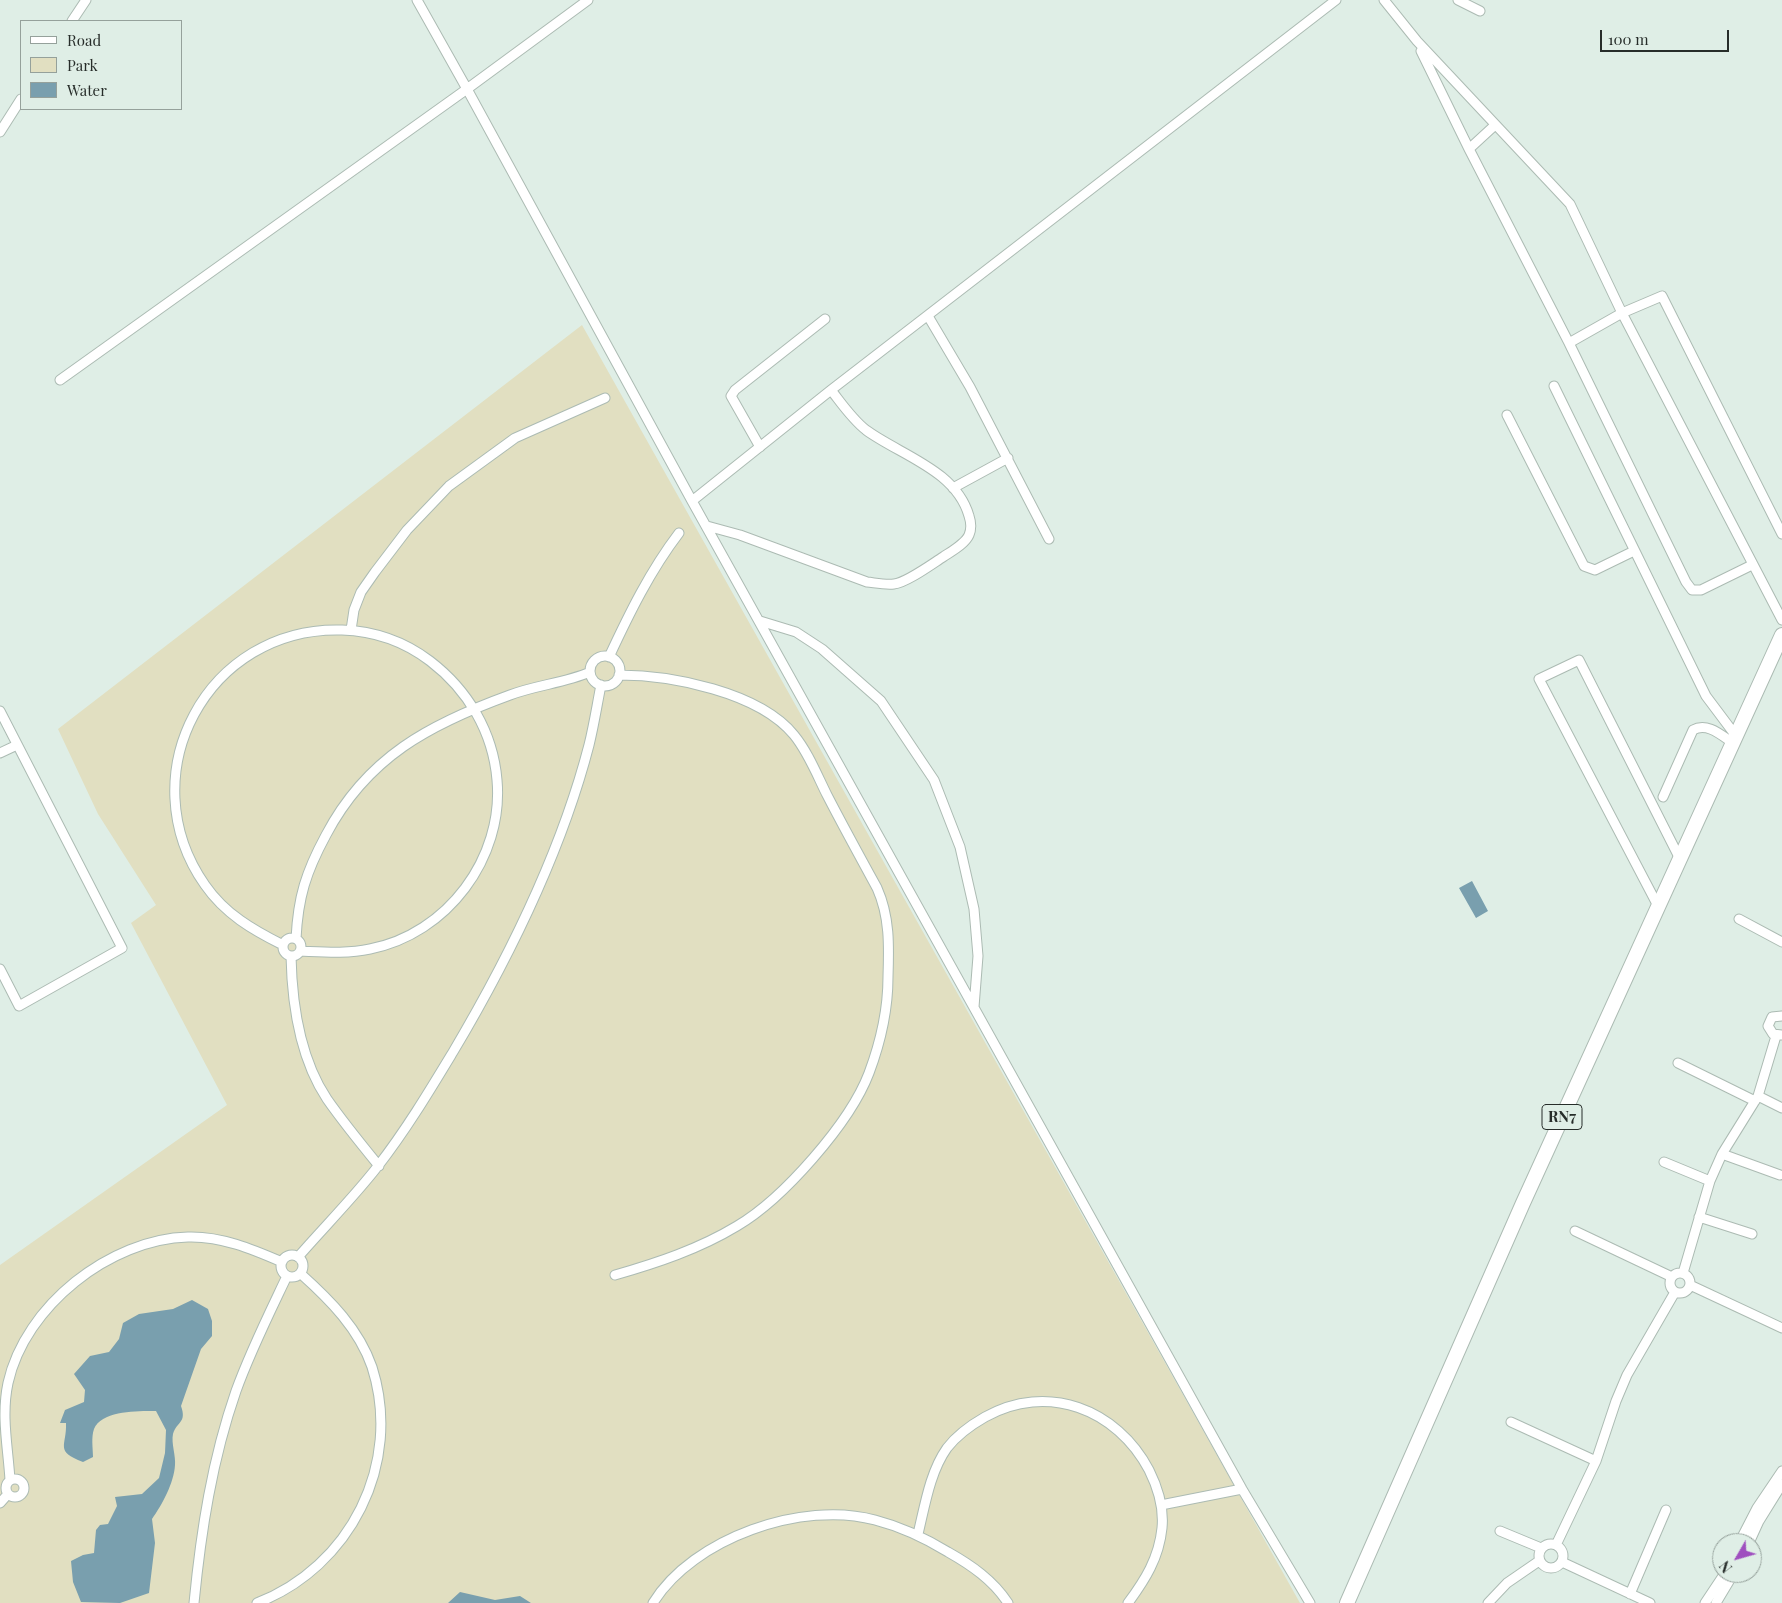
<!DOCTYPE html>
<style>
body{margin:0}
#map{position:relative;width:1782px;height:1603px;overflow:hidden;background:#dfeee6;font-family:"Playfair Display",serif}
canvas{display:block}
.legend{position:absolute;left:20px;top:20px;width:162px;height:90px;box-sizing:border-box;background:#dfeee6;border:1px solid #95a19b;margin:0;padding:6px 9px;list-style:none;font-size:15px;color:#272d2a}
.legend li{display:flex;align-items:center;gap:10px;height:25px}
.legend b{width:25px;border:1px solid #95a19b}
.north{position:absolute;left:1712px;top:1533px;width:50px;height:50px;box-sizing:border-box;background:#dfeee6;border:1px solid #95a19b;border-radius:50%;rotate:232deg;font-size:14px;font-weight:700;line-height:20px;text-align:center;color:#272d2a}
.north::after{content:'';display:block;margin:auto;width:18px;height:22px;background:#9f4fbf;clip-path:polygon(50% 0,100% 100%,50% 72%,0 100%)}
.scale{position:absolute;left:1600px;top:30px;width:129px;height:22px;box-sizing:border-box;border:2px solid #272d2a;border-top:0;padding-left:6px;font-size:15px;line-height:18px;white-space:nowrap;color:#272d2a;-webkit-text-stroke:4px #dfeee6;paint-order:stroke}
</style>
<div id="map">
<canvas width="1782" height="1603"></canvas>
<ul class="legend">
<li><b style="height:6px;background:#fff"></b>Road</li>
<li><b style="height:14px;background:#e1dfc1"></b>Park</li>
<li><b style="height:14px;background:#799fae"></b>Water</li>
</ul>
<div class="north">N</div>
<div class="scale">100 m</div>
</div>
<script>
const context = document.querySelector('canvas').getContext('2d');
context.lineJoin = 'round';
function paint(path, color) { context.fillStyle = color; context.fill(path, 'evenodd'); }
function strokePath(path, color, width, dash) { context.strokeStyle = color; context.lineWidth = width; context.lineCap = dash ? 'butt' : 'round'; context.setLineDash(dash || []); context.stroke(path); }
function drawText(font, color, halo, rows, align = 'center') {
  context.font = font + ' "Playfair Display",serif'; context.lineWidth = 5; context.setLineDash([]); context.textBaseline = 'middle'; context.strokeStyle = halo; context.fillStyle = color; for (const [text, x, y, turn = 0] of rows) {
    context.save(); context.translate(x, y); context.rotate((+turn || 0) * Math.PI / 180); context.textAlign = isNaN(turn) ? turn : align; if (halo) context.strokeText(text, 0, 0); context.fillText(text, 0, 0); context.restore();
  }
}
paint(new Path2D(`
 M582,325L1300,1603H0V1265L227,1105L131,923L156,905L98,814L58,729Z`), '#e1dfc1');
paint(new Path2D(`
 M1472,881L1488,911L1476,918L1459,888Z
 M192,1300L208,1309L212,1321V1336L201,1349L181,1406C187,1423 177,1421 173,1434C171,1443 176,1456 175,1465C174,1483 162,1505 152,1519L155,1543L149,1593L120,1603L81,1602L73,1582L71,1561L83,1555L94,1553L96,1530L100,1525L108,1524L117,1506L115,1497L142,1494L159,1478L165,1453L166,1430L156,1411C139,1411 102,1410 94,1429C91,1437 93,1449 93,1457L83,1462C54,1451 67,1446 66,1423H60L65,1410L84,1402L85,1390L74,1374L90,1356L109,1352L119,1339L123,1323L139,1314L173,1309Z
 M460,1592L495,1600L520,1596L531,1603H448Z`), '#799fae');
const street = new Path2D(`
 M588,0L467,89L692,501L1242,1489L1310,1603
 M1384,0L1417,41L1570,204L1622,313L1782,620
 M1458,0L1480,11
 M72,21L86,0
 M1421,51L1469,149L1569,343
 M0,132L21,99
 M1469,149L1494,126
 M928,316L970,387L1049,539
 M60,380L467,89L417,0
 M1554,386L1706,696L1736,736
 M1507,415L1584,566L1595,570L1634,551
 M760,447L731,396L735,390L825,319
 M953,488L1008,458
 M692,501L831,390L1336,0
 M707,526L740,535L867,582C876,583 885,585 894,584C906,583 932,564 943,557C952,551 965,544 969,535C972,528 971,522 969,516C956,470 900,455 866,430C852,419 842,404 831,390
 M1752,565L1701,590H1692L1686,582L1569,343L1622,313L1662,296L1782,534
 M760,621L796,632L822,649L881,701L934,780L960,847L974,909L978,956L974,1007
 M351,630L354,610L361,592L375,572L407,530L449,486L515,438L605,398
 M590 671a15 15 0 1 1 30 0a15 15 0 1 1-30 0Z
 M609,657C629,614 650,571 679,533
 M0,711L122,948L19,1006L0,969
 M0,753L17,745
 M1663,797L1693,730C1707,722 1721,735 1733,743
 M1658,906L1539,679L1579,660L1680,859
 M1739,919L1782,942
 M283 947a9 9 0 1 1 18 0a9 9 0 1 1-18 0Z
 M296,939C298,897 306,872 326,835C367,757 430,724 510,695C536,685 565,683 590,672
 M283,945C253,930 225,914 205,885C128,775 207,626 342,630C374,631 405,642 430,661C468,690 493,732 497,780C504,858 447,934 370,949C347,954 324,952 300,951
 M291,956C292,1004 299,1057 327,1099C343,1122 361,1144 379,1166
 M1782,1035L1773,1034L1768,1026L1772,1017L1782,1016
 M1678,1063L1755,1101
 M1758,1096L1782,1108
 M1722,1154L1780,1175
 M1664,1162L1710,1181
 M1699,1217L1752,1234
 M1575,1231L1672,1277
 M281 1266a11 11 0 1 1 22 0a11 11 0 1 1-22 0Z
 M298,1257C325,1226 354,1197 378,1166C406,1130 430,1090 453,1052C510,956 561,853 589,745C594,725 597,705 601,685
 M1683,1273L1710,1181L1722,1154L1758,1096L1776,1036
 M1670 1283a10 10 0 1 1 20 0a10 10 0 1 1-20 0Z
 M615,1275C657,1263 699,1249 737,1226C783,1199 850,1123 869,1073C881,1041 888,1011 888,977C889,946 890,917 877,888C860,857 843,826 827,795C817,775 808,752 794,735C759,692 671,675 619,675
 M1690,1285L1782,1328
 M1511,1422L1596,1461
 M6 1488a9 9 0 1 1 18 0a9 9 0 1 1-18 0Z
 M10,1480C8,1447 1,1416 8,1383C25,1306 110,1239 188,1237C221,1236 252,1249 282,1262
 M0,1503L8,1494
 M1161,1505L1242,1489
 M1500,1531L1541,1548
 M918,1534C925,1505 930,1472 947,1448C957,1435 971,1425 985,1417C1047,1382 1117,1409 1149,1470C1158,1488 1164,1508 1162,1528C1159,1558 1145,1580 1128,1603
 M1739,1543L1757,1508L1782,1471
 M1749,1543L1759,1521L1782,1484
 M1539 1556a12 12 0 1 1 24 0a12 12 0 1 1-24 0Z
 M1556,1545L1596,1461L1616,1401L1627,1375L1675,1292
 M1562,1562L1650,1603
 M1630,1594L1666,1510
 M194,1603C201,1531 212,1460 236,1391C250,1352 269,1314 287,1276
 M257,1603C350,1567 403,1464 372,1367C359,1329 330,1300 301,1274
 M653,1603C693,1538 803,1500 875,1520C902,1527 925,1538 948,1552C971,1565 993,1580 1008,1603
 M1488,1603L1507,1583L1539,1561
 M1705,1603L1725,1573
 M1716,1603L1734,1573`);
const primary = new Path2D(`
 M1347,1603L1523,1203L1782,635`);
strokePath(street, '#acbbb3', 11);
strokePath(primary, '#acbbb3', 16);
strokePath(street, '#fff', 9);
strokePath(primary, '#fff', 14);
for (const [x, y, w] of [
 [1562,1117,40]
]) { const box = new Path2D(); box.roundRect(x - w / 2, y - 12.5, w, 25, 4); context.fillStyle = '#dfeee6'; context.fill(box); strokePath(box, '#272d2a', 1); }
drawText('bold 15px', '#272d2a', null, [
 ["RN7",1562,1117]
]);
</script>
